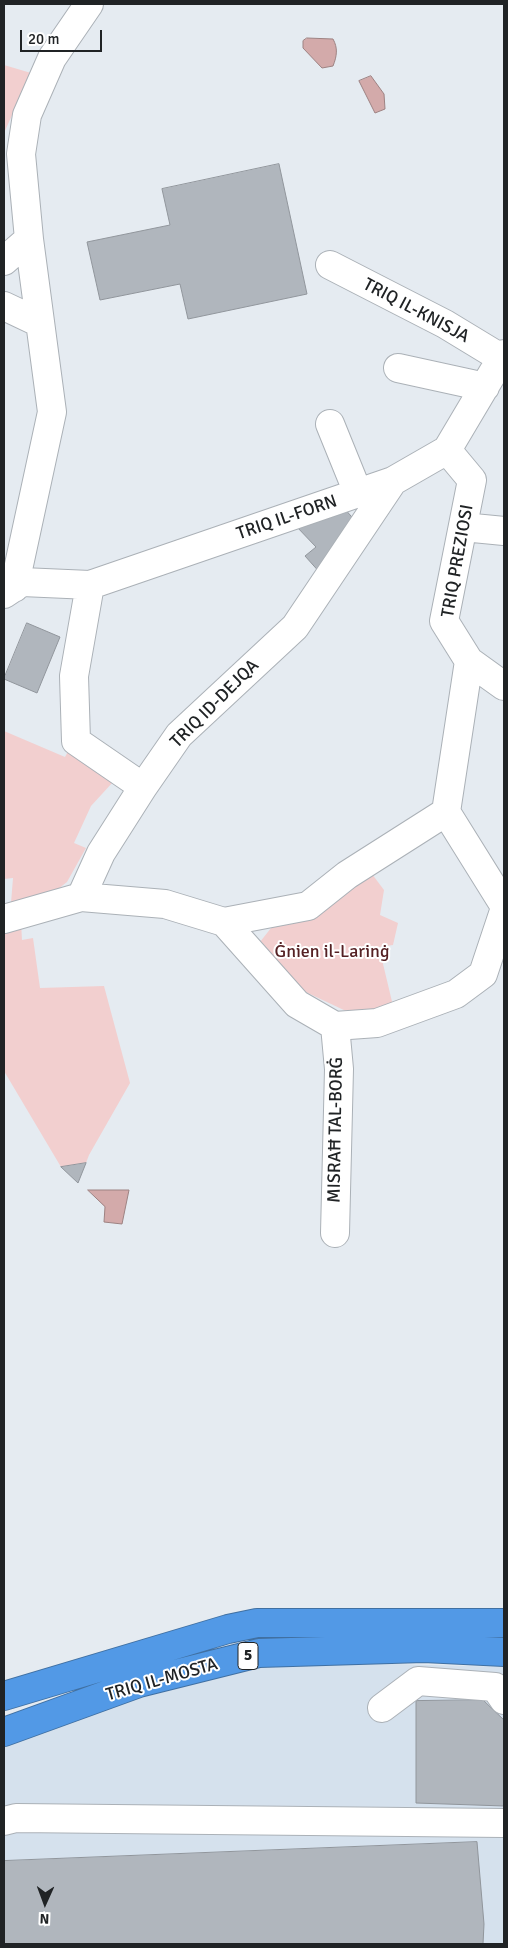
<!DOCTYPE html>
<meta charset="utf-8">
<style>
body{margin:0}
#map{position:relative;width:508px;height:1948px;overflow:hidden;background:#e5ebf1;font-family:Signika,sans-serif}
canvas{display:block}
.frame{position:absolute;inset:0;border:5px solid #202325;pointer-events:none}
.north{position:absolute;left:20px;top:1878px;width:50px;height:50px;-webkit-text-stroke:4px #fff;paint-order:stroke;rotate:182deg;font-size:14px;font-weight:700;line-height:20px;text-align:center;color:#202325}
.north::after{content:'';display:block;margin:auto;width:18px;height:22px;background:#202325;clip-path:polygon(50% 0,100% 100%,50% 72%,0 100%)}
.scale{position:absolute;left:20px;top:30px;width:82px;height:22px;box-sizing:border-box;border:2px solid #202325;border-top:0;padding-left:6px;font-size:15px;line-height:18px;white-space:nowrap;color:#202325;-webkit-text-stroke:4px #fff;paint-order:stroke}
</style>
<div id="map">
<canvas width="508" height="1948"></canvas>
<div class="frame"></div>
<div class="north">N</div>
<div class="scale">20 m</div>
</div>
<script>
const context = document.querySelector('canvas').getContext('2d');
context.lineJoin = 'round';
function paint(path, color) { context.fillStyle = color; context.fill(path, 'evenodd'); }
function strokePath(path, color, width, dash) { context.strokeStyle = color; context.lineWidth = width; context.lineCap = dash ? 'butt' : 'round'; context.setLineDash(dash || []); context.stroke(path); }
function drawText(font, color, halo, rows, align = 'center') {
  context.font = font + ' Signika,sans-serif'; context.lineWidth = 4; context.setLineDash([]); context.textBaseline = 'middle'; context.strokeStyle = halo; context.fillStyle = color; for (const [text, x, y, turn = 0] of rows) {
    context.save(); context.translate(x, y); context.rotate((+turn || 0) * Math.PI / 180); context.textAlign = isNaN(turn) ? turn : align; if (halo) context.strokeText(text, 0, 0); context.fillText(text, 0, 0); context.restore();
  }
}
paint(new Path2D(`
 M284,1661L504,1667V1944H4V1740L191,1672Z`), '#d5e1ed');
paint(new Path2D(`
 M4,65L31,73L4,133Z
 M4,731L65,757L71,746L113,782L91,806L74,843L86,848L67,882L58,889L11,903L13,878L4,879Z
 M369,870L384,890L380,915L398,923L393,945L379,947L394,1010L348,1012L293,986L256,947L275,923Z
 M21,922L22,940L33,938L40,988L104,986L130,1083L89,1155L86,1163L61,1167L4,1071V929Z`), '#f2cfcf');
const water = new Path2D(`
 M307,38L333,39C338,48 337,56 333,66L322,68L303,48V41Z
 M371,76L384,94L385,109L375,113L359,81Z
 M88,1190H129L122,1224L104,1222L105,1207Z`);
paint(water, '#d3aaaa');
strokePath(water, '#9d8282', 1);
const building = new Path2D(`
 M279,164L307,294L188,319L180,284L100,300L87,242L170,225L162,189Z
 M343,507L359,525L322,575L305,556L316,547L296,526Z
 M27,623L60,637L37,693L4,679Z
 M86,1163L78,1183L61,1167Z
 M483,1700L504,1720V1806L416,1803V1701Z
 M477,1842L484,1924L483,1944H4V1861Z`);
paint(building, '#b0b6bd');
strokePath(building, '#91969c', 1);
const minor = new Path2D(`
 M4,261L29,239
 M330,265L445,324L501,358
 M4,306L40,323
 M398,368L485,387
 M330,424L358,493
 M447,450L472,480L444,621L469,661L504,686
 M463,527L504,531
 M90,585L74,676L76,741L143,787
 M14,588L52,412L29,239L21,154L27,115L52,58L89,4
 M4,594L22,582L90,585L393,481L447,450L504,354
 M469,661L446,812L504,905
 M81,897L101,853L143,787L179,735L295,627L393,481
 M4,919L81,897L165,904L224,922L297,1004L335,1026L377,1023L456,994L483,974
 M224,922L308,906L347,875L446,812
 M483,974L504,911
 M335,1233L339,1069L335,1026
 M382,1708L418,1681L495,1687L504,1700
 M4,1821L16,1818L504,1823`);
const highway = new Path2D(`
 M4,1696L228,1629L257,1623H504
 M4,1732L139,1683L259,1653L424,1648L504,1652`);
strokePath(minor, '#abb1b7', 30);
strokePath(highway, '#4070a2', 30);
strokePath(minor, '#fff', 28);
strokePath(highway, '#5299e6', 28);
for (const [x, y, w] of [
 [248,1656,20]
]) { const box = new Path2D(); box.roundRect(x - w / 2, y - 13.5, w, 27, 4); context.fillStyle = '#fff'; context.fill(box); strokePath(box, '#202325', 1); }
drawText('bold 16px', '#202325', null, [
 ["5",248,1656]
]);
drawText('18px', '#202325', '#fff', [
 ["TRIQ IL-KNISJA",416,311,28],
 ["TRIQ IL-FORN",287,518,-19],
 ["TRIQ PREZIOSI",458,561,-80],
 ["TRIQ ID-DEJQA",215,704,-45],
 ["MISRAĦ TAL-BORĠ",336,1130,-89],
 ["TRIQ IL-MOSTA",162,1680,-16]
]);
drawText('18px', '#552124', '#fff', [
 ["Ġnien il-Larinġ",332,952]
]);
</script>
